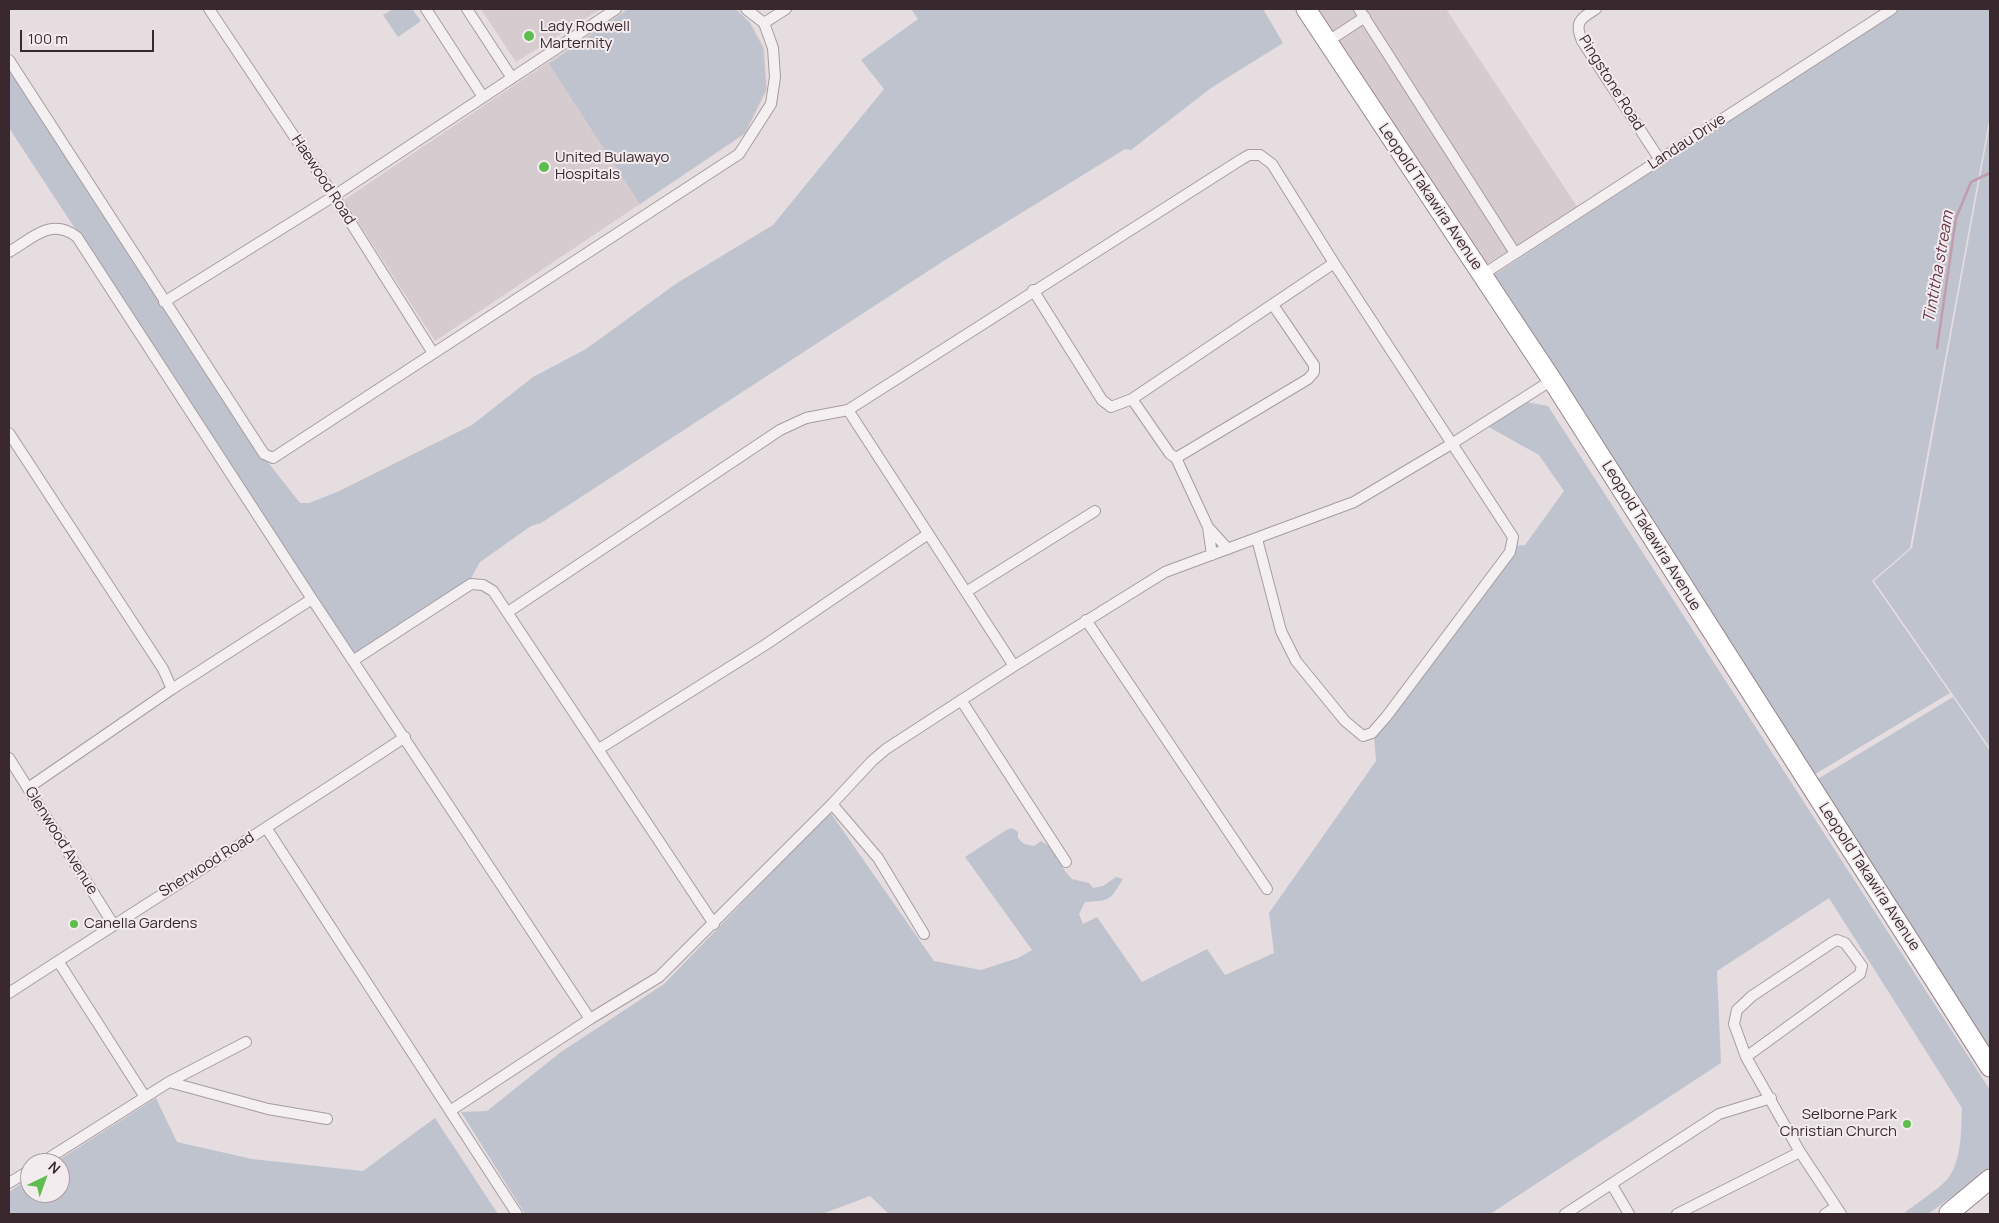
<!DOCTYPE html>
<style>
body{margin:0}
#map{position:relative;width:1999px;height:1223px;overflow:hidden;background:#e5dde0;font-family:Manrope,sans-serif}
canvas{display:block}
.frame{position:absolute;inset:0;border:10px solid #3a282f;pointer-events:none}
.north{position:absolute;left:20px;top:1153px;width:50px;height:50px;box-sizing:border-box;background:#f3ecef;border:1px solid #a99ea2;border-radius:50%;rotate:42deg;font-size:14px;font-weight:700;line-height:20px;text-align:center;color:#3a282f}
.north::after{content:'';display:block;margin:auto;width:18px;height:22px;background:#5fbd4f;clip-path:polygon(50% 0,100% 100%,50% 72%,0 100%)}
.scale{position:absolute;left:20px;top:30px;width:134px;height:22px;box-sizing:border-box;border:2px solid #3a282f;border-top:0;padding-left:6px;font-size:15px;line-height:18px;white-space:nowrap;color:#3a282f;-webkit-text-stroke:4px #f3ecef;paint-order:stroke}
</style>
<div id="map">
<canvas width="1999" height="1223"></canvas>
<div class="frame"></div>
<div class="north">N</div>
<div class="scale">100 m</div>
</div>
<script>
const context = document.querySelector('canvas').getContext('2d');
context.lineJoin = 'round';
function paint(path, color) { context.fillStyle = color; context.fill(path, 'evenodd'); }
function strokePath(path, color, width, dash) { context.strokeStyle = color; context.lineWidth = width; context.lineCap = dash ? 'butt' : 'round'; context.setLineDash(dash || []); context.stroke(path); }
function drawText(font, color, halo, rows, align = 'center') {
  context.font = font + ' Manrope,sans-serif'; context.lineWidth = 4; context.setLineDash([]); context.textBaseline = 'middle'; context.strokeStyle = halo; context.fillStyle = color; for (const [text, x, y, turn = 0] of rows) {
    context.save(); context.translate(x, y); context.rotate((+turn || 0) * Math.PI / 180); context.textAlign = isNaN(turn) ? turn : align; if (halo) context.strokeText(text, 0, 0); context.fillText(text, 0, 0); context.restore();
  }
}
paint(new Path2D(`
 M481,9H601L516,62Z
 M627,9H736L750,22L764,47L767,90L745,134L435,341L344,200Z
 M1315,9H1446L1578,208L1480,268Z`), '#d6cccf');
paint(new Path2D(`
 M393,9H412L421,21L398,37L383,15Z
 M629,9H735L749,22L763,48L766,89L745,133L640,204L549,64Z
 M911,9H1263L1283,43L1211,88L1131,150L1125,149L945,260L541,523L531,526L480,562L469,582L355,655L9,128V65L263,456L300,503H309L337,492L472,425L533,377L586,349L677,283L773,225L884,89L861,60L918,19Z
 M1899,9H1990V115L1910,548L1872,581L1950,693L1812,776L1491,277Z
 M1990,123V748L1874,581L1912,548Z
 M1526,402L1548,406L1990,1090V1169L1928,1214H1903C1915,1204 1940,1189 1949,1177C1962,1158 1961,1130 1962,1108L1829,898L1717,971L1721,1063L1490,1214H889L870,1196L822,1214H525L461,1112L487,1111L561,1052L664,984L830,812L934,961L981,970L1018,958L1032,950L965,857L1006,830L1012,828L1018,832V838L1024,844L1034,846L1041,841L1052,848L1065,871L1072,879L1089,883L1093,888L1103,886L1116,877L1123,879C1109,901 1112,900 1085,902L1079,914L1083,924L1097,917L1142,982L1207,949L1225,975L1274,953L1269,913L1376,761L1374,736L1514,546L1525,545L1564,491L1539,455L1487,426Z
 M1953,697L1990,751V1052L1816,780Z
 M156,1098L177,1142L252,1159L363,1171L435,1118L498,1214H9V1192L30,1178V1193H60V1163H54Z`), '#bfc3ce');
strokePath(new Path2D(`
 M1937,348L1956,218L1971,182L1990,173`), '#c19cae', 2.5);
const street = new Path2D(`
 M209,9L334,196L433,353
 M426,9L483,97
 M467,9L512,78
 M1359,9L1515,253
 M1596,9C1580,19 1574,22 1582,41L1660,160
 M764,23L786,9
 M1327,42L1365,17
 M9,60L264,454L273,458L739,154L771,104L775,77L773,48L764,23L746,9
 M9,252C33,238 51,217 77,237L312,599L590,1019L450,1111L267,829
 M1482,275L1892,9
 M1033,290L1102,400L1111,407L1132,399L1334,263
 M164,302L334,196L616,9
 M1132,399L1170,454L1176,458L1308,379L1314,372V365L1273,305
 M848,410L1014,666
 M9,433L163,669L172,689
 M1176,458L1208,527L1228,549
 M1208,527L1212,555
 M966,592L1095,511
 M508,612L780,430L806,418L848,410L1242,159L1249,155H1260L1272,164L1334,263L1513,537L1510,552L1386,717L1372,733L1363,736L1345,721L1296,661L1281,631L1257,539
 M1086,620L1267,889
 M354,660L471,584L483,585L493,591L714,924
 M961,700L1066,862
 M599,749L765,645L928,534
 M9,758L113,924
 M28,788L172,689L312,599
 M832,804L878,858L924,934
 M58,961L145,1097
 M9,993C141,907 274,824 405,737
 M590,1019L659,977L832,804L872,761L886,749L1014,666L1165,572L1354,502L1453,443L1552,380
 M1746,1057L1860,974L1862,966L1845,943L1837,940L1833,942L1752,996L1737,1010L1734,1024L1746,1057L1800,1152L1841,1214
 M169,1082L268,1109L327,1119
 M450,1111L517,1214
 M41,1163L169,1082L246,1042
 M9,1183L30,1170
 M1612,1185L1629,1214
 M1565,1214L1719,1114L1771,1098
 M1677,1214L1800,1152
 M1825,1214L1836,1207`);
const highway = new Path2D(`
 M1306,9L1552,380L1990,1067
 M1949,1213L1990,1179`);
strokePath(street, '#a79ca0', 12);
strokePath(highway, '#9a868e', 21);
strokePath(street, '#f4eff1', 10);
strokePath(highway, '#fff', 19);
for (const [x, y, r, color] of [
 [529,36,6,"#5fbd4f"],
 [544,167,6,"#5fbd4f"],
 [74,924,5,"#5fbd4f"],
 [1907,1124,5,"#5fbd4f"]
]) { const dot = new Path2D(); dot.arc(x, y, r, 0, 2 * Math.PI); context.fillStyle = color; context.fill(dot); strokePath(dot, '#f3ecef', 2); }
drawText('15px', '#3a282f', '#f3ecef', [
 ["Lady Rodwell",540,27],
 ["Marternity",540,44],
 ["United Bulawayo",555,158],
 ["Hospitals",555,175],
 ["Canella Gardens",84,924],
 ["Selborne Park",1897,1115,"right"],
 ["Christian Church",1897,1132,"right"]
], 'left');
drawText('15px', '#3a282f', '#f3ecef', [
 ["Pingstone Road",1611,83,58],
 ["Landau Drive",1687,142,-33],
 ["Haewood Road",323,180,57],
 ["Leopold Takawira Avenue",1430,197,56],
 ["Leopold Takawira Avenue",1651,536,58],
 ["Glenwood Avenue",61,841,58],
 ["Sherwood Road",207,865,-32],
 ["Leopold Takawira Avenue",1869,877,57]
]);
drawText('italic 16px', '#68384d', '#f3ecef', [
 ["Tintitha stream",1939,267,-80]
]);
</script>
